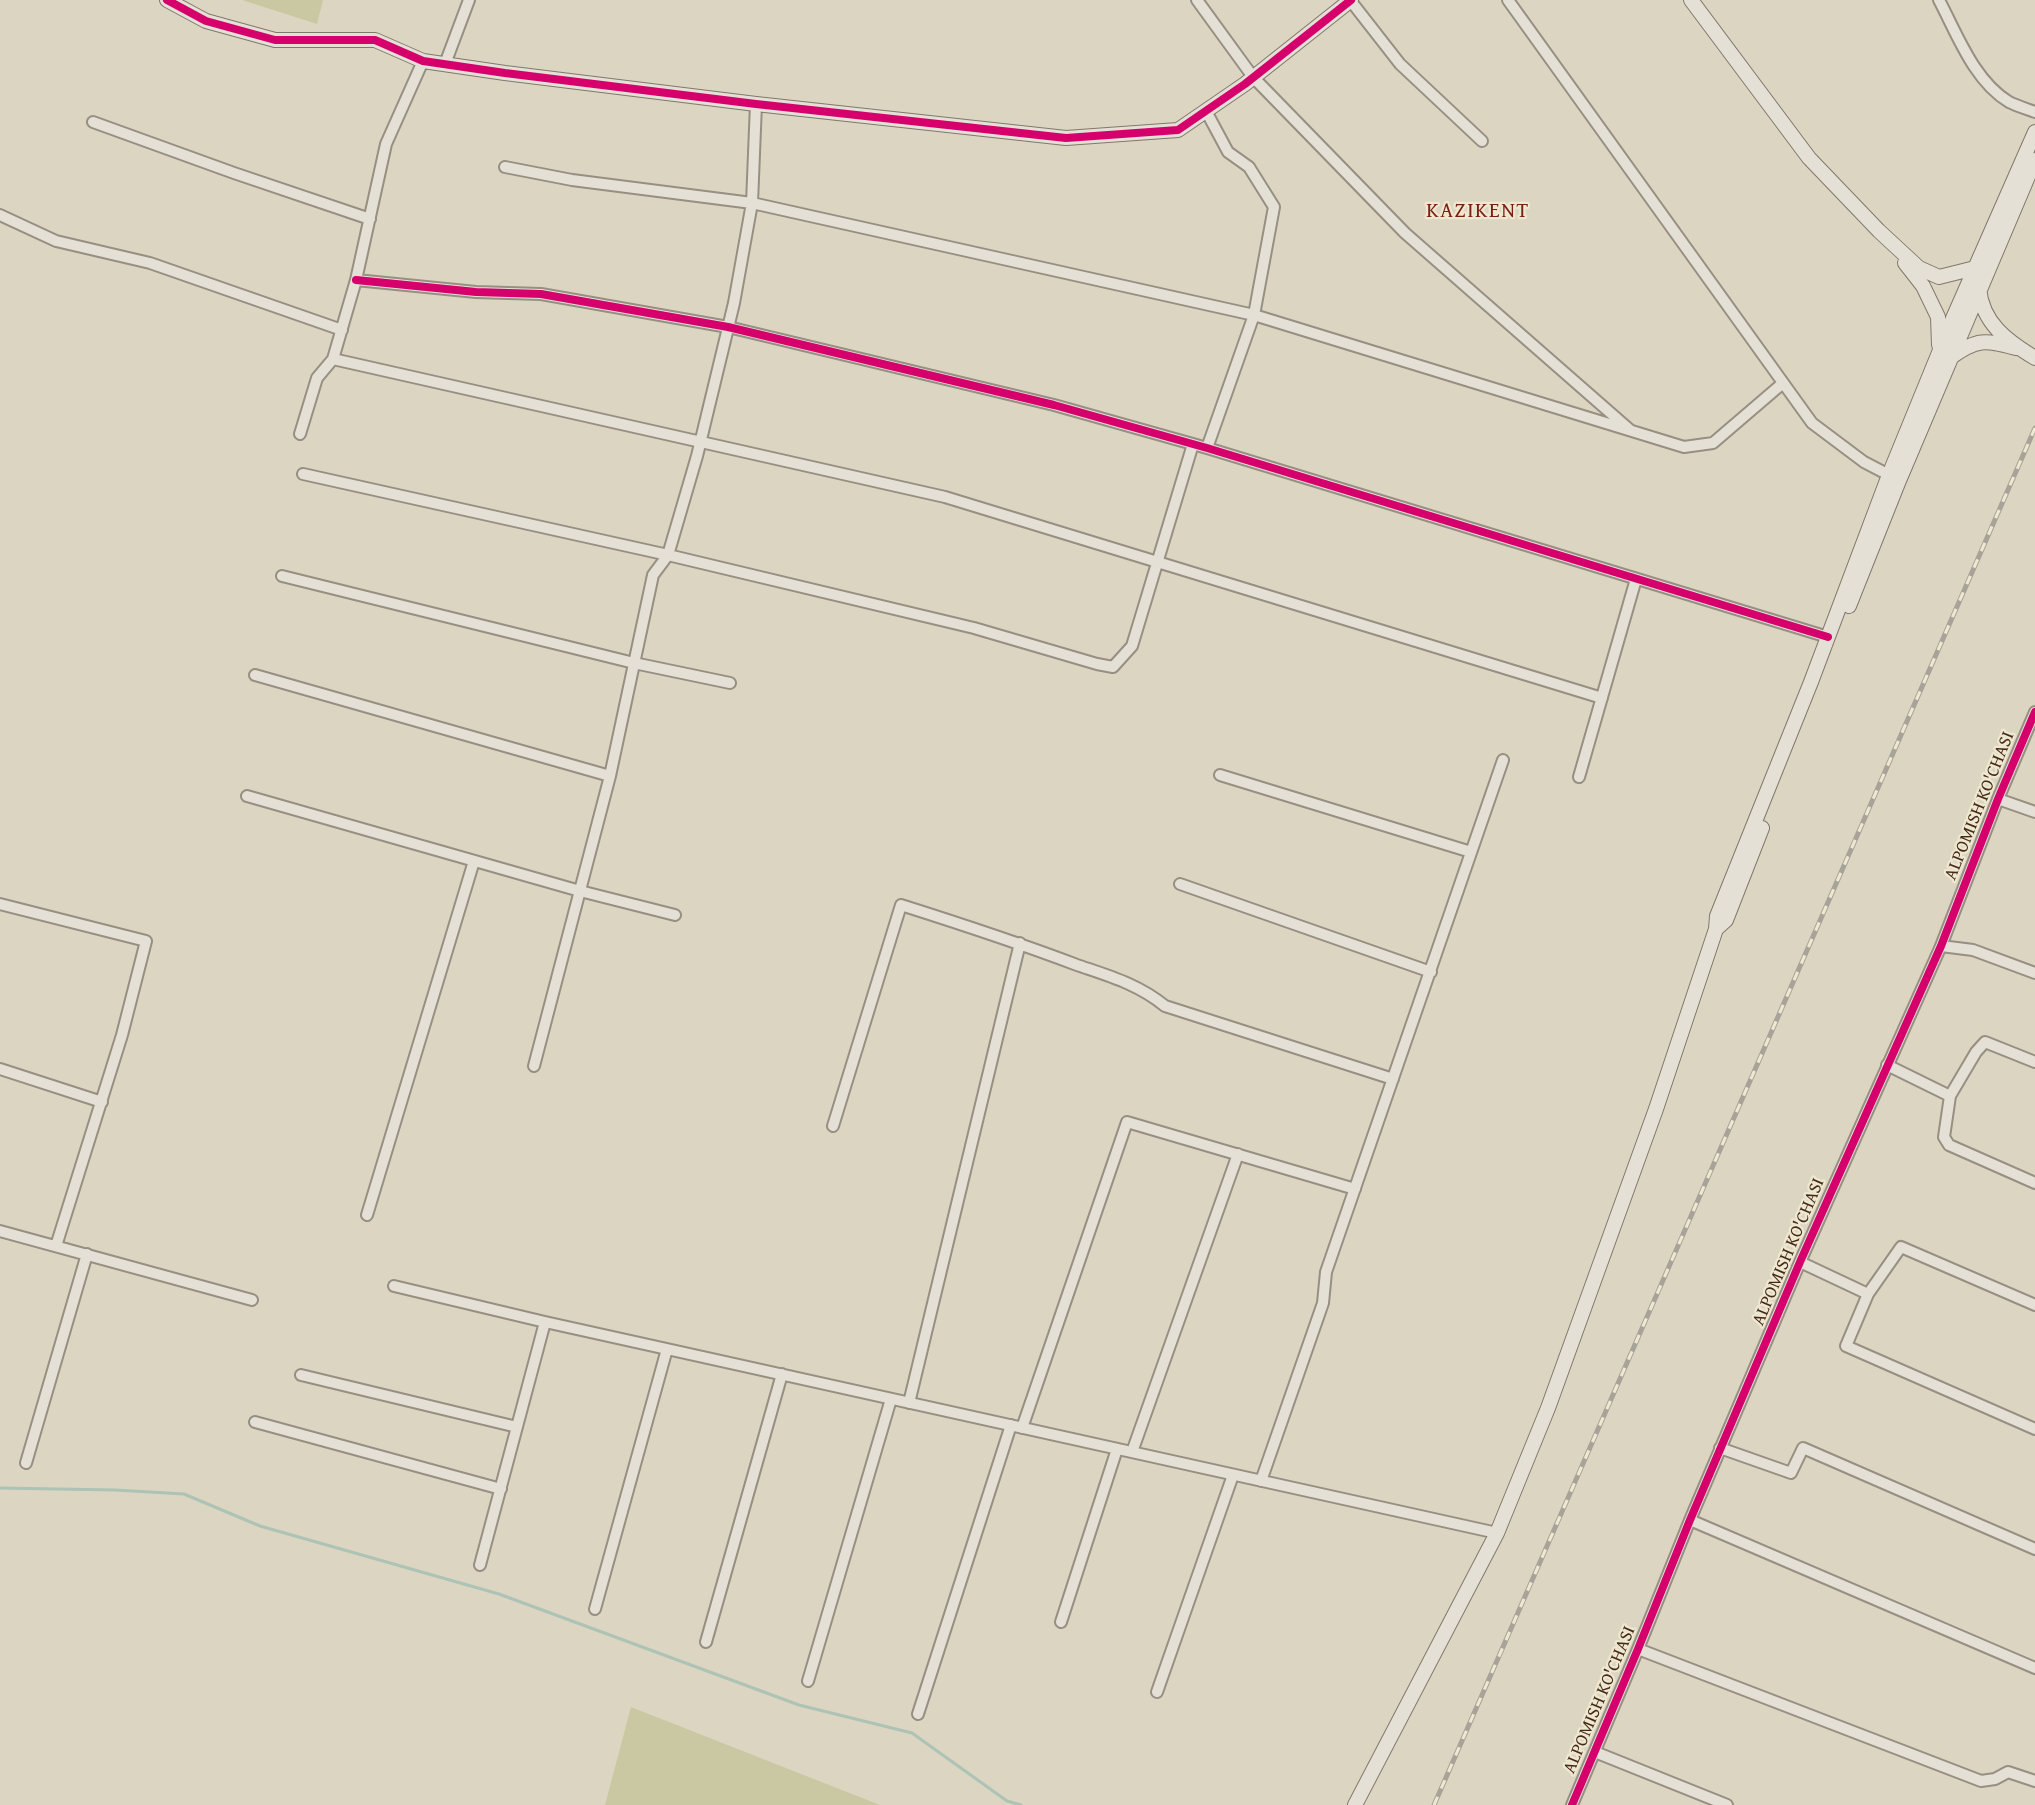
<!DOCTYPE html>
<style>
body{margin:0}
canvas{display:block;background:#dcd5c1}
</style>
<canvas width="2035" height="1805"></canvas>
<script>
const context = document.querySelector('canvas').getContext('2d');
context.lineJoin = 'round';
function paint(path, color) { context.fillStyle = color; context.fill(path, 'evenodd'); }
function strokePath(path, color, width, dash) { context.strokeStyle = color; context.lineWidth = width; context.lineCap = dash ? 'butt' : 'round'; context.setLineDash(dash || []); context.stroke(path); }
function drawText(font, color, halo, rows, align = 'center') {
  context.font = font + ' "Gentium Book Plus",serif'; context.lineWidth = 4.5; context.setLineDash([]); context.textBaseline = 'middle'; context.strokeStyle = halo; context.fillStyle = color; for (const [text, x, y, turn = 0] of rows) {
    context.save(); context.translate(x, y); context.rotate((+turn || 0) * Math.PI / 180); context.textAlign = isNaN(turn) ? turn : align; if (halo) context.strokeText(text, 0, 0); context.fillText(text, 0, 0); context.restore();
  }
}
paint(new Path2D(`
 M242,0H323L317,24Z
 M631,1707L880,1805H605Z`), '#cac8a3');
strokePath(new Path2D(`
 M0,1488L115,1490L184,1494L260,1526L499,1594L799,1705L912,1733L1007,1801L1021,1805`), '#acc3b5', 3);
const street = new Path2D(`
 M1197,0L1253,77L1405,233L1630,430
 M1350,0L1400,64L1482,141
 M1508,0L1812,423L1864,462L1889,475
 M1939,0C1957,34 1974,81 2009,102C2017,106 2027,109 2035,112
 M445,64L469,0
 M1206,111L1228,152L1249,167L1274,207L1254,315L1207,448
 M93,122L234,173L370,219
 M505,167L572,180L752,203L1254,315L1684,447L1713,443L1783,383
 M0,215L56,241L150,263L342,330
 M356,280L476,292L541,294L728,327L1054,405L1207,448L1828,637
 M333,359L945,497L1602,698
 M300,434L317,378L333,359L356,280L386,144L423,61
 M303,474L668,555L974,628L1097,664L1113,667L1132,646L1193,444
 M282,576L634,663L730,683
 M255,675L610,776
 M1220,775L1471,852
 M1579,777L1636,579
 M247,796L580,891L675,915
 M1998,799L2035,812
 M1180,884L1431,972
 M0,904L146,941L122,1035L56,1246
 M1941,946L1973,950L2035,973
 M2035,1062L1985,1042L1976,1052L1950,1096L1944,1137L1949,1145L2035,1183
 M1887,1065L1950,1096
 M534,1066L610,776L653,575L668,555L697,456L734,303L752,203L756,104
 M0,1069L102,1102
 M833,1126L901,905C961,924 1019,943 1077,965C1109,976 1138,984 1165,1006L1393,1079
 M367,1215L474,861
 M0,1231L252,1300
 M1800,1262L1868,1294L1901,1247L2035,1305
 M394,1286L545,1322L1497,1533
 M1868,1294L1846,1346L2035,1429
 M301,1375L517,1427
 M909,1403L1020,943
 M255,1422L501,1489
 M1022,1428L1127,1122L1355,1189
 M1720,1448L1791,1473L1803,1448L2035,1549
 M1132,1452L1238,1154
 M26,1463L87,1254
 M1261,1481L1323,1303L1326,1272L1503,760
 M1690,1520L2035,1668
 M480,1565L545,1322
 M595,1609L667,1349
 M1061,1622L1117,1449
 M706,1642L782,1374
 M1638,1649L1981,1781L1995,1779L2008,1772L2035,1781
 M808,1681L891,1399
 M1157,1692L1233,1475
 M918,1714L1011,1425
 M1595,1752L1727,1805
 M1572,1805L1638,1649L1690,1520L1800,1262L1941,946L1998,799L2035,712`);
const secondary = new Path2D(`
 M167,0L206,21L275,40H375L423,61L505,73L756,104L1066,138L1178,130L1245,84L1351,0
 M1691,0L1809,158L1879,231L1919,268L1939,277L1975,268
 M1905,263L1923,286L1938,317L1939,345
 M1979,288C1982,323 2007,341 2035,358
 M1950,358C1977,338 1985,340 2016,348
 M1849,606L1898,483L2035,160
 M1716,929L1726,920L1762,828
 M1355,1805L1497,1533L1548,1408L1656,1109L1716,929L1717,916L1811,682L1889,475L1954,316L2035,132`);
strokePath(street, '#978f82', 14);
strokePath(secondary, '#81786c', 16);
strokePath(street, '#e4e0d6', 10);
strokePath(secondary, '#e4e0d6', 14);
const rail = new Path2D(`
 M1434,1805L2035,428`);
strokePath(rail, '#a8a399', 5);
strokePath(rail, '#efe8d0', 3, [9]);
strokePath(new Path2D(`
 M167,0L206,21L275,40H375L423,61L505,73L756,104L1066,138L1178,130L1245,84L1351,0
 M356,280L476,292L541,294L728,327L1054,405L1207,448L1828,637
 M1572,1805L1638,1649L1690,1520L1800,1262L1941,946L1998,799L2035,712`), '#d6006c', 8);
drawText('18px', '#442918', '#efe8d0', [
 ["ALPOMISH KO'CHASI",1980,806,-68],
 ["ALPOMISH KO'CHASI",1789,1252,-67],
 ["ALPOMISH KO'CHASI",1600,1700,-67]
]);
context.letterSpacing = '1.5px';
drawText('21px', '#7a1f14', '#efe8d0', [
 ["KAZIKENT",1478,212]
]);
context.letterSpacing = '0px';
</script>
